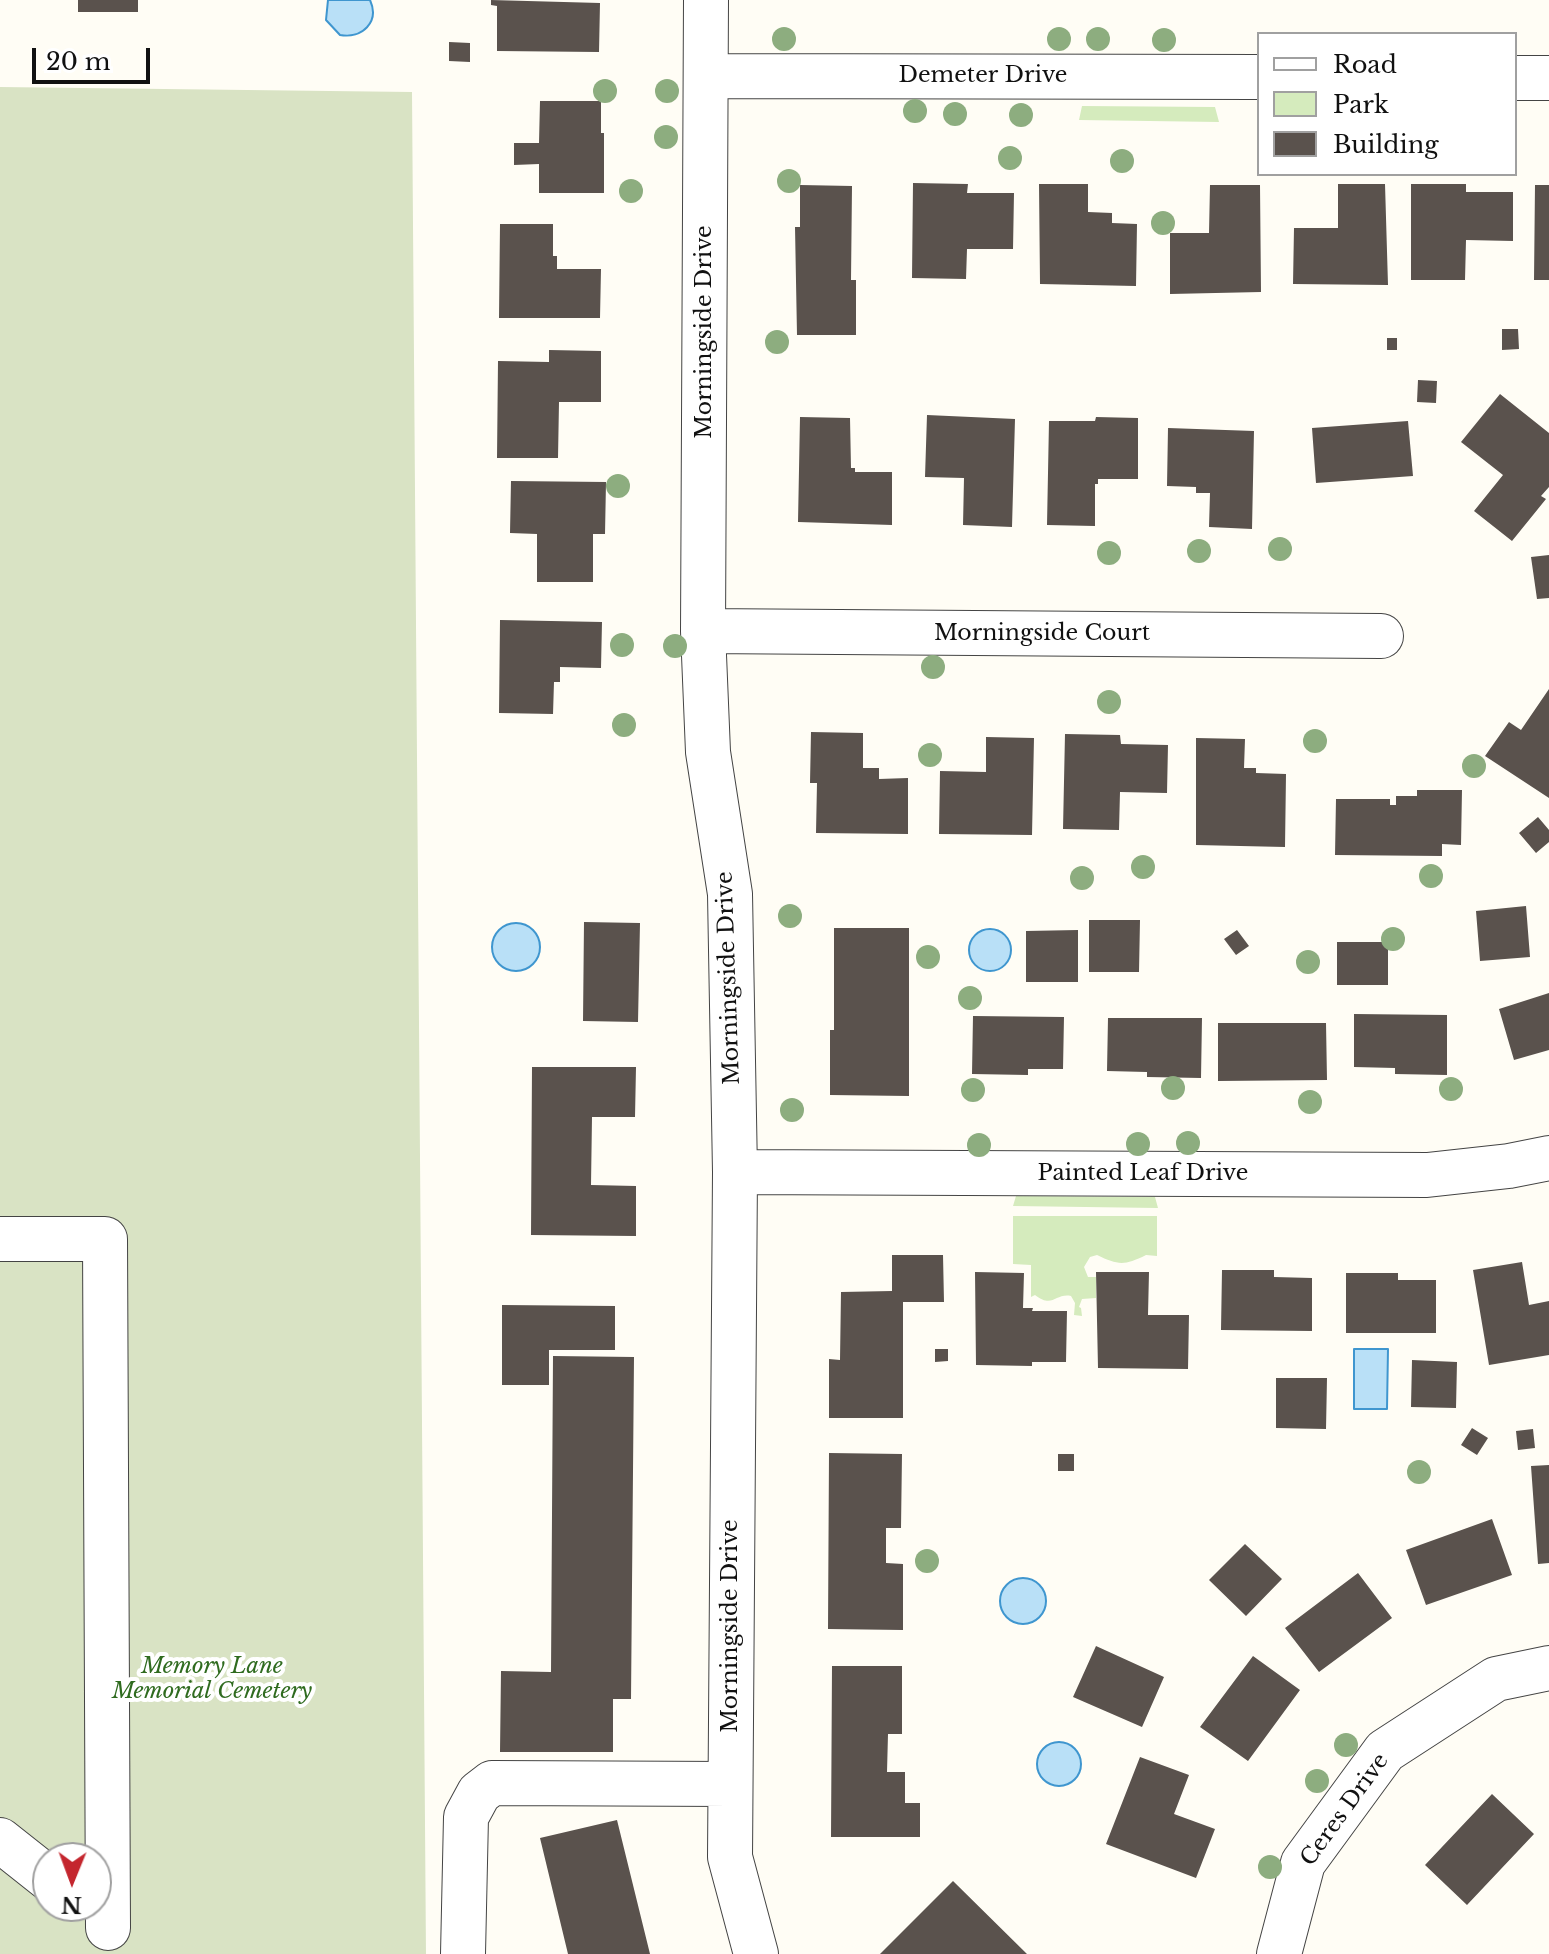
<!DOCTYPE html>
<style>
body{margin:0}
#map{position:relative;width:1549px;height:1954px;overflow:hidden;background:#fffdf5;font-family:"Libre Baskerville",serif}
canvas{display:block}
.legend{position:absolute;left:1257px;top:32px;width:260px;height:144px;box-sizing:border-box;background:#fff;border:2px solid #a0a0a0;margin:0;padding:10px 14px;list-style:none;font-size:24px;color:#111}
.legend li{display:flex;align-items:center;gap:16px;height:40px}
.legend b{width:40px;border:2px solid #a0a0a0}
.north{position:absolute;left:32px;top:1842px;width:80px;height:80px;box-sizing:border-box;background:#fff;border:2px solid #a0a0a0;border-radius:50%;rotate:181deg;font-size:22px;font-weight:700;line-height:32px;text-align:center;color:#111}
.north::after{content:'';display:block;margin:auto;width:28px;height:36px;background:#c4262e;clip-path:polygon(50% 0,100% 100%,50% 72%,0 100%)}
.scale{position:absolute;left:32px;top:48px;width:118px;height:36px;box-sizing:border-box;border:4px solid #111;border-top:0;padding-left:10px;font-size:24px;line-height:28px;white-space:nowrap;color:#111;-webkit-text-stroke:6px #fff;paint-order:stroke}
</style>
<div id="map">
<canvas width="1549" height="1954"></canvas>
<ul class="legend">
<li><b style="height:10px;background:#fff"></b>Road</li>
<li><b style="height:22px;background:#d5ebbd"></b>Park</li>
<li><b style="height:22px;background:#5a524d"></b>Building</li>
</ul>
<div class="north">N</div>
<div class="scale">20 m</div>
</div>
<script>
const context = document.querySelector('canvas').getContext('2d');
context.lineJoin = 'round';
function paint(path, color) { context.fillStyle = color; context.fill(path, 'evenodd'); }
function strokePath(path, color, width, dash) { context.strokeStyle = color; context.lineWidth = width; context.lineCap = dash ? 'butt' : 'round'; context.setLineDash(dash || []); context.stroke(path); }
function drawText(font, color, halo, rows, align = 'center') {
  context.font = font + ' "Libre Baskerville",serif'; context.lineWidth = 8; context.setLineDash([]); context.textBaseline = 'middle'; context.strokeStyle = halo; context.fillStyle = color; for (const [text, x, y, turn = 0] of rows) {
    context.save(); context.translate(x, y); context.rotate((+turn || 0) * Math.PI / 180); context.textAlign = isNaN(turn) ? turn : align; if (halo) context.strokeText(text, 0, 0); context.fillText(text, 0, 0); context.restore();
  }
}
paint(new Path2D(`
 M1082,106L1215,107L1219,122L1079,120Z
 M1016,1196L1155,1197L1158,1208L1013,1206Z
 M1013,1216H1157V1256L1146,1255C1124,1266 1118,1265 1097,1255L1090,1257L1084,1267L1088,1277H1096V1298L1082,1299L1079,1307L1081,1308L1082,1316L1074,1315L1075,1303L1071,1296C1055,1293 1053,1309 1035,1295L1031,1297V1265L1013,1264Z`), '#d5ebbd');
paint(new Path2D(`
 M0,87L412,92L426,1954H0ZM48,1858H96V1906H48Z`), '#d9e3c4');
const water = new Path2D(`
 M328,0H370C380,22 362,39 340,35L326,20Z
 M492 947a24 24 0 1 1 48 0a24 24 0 1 1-48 0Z
 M969 950a21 21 0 1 1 42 0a21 21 0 1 1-42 0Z
 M1354,1349H1388L1387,1409H1354Z
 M1000 1601a23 23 0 1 1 46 0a23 23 0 1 1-46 0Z
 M1037 1764a22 22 0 1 1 44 0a22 22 0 1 1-44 0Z`);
paint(water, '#b9e0f7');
strokePath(water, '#3f96cf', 2);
paint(new Path2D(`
 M78,0H138V12H78Z
 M491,0L600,3L599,52L497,51V6L491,5Z
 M449,42L470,43V62L449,61Z
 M540,101H601V133H604V193H539V164L514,165V143H539Z
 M913,183L968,184L967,193H1014L1013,249H967L966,279L912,278Z
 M1039,184H1088V212L1112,213V223L1137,224L1136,286L1040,284Z
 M1338,184H1385L1388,285L1293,284L1294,228H1338Z
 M1411,184H1466V192H1513V241L1466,240L1465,280H1411Z
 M800,185L852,186L851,280H856V335H797L795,227H800Z
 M1210,185H1260L1261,292L1170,294V233H1209Z
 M1535,185H1549V280H1534Z
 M500,224H553V256H557V269H601L600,318H499Z
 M1502,329H1518L1519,349L1502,350Z
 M1387,338H1397V350H1387Z
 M549,350L601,351V402H559L558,458H497L498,361L549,362Z
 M1418,380L1437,381L1436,403L1417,402Z
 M1500,394L1549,433V487L1541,496L1546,499L1512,541L1474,511L1503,475L1461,442Z
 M927,415L1015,419L1012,527L963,525L964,478L925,477Z
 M800,417L850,418L851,468H855V472H892V525L798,522Z
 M1096,417L1138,418V479H1098V484H1095V526L1047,525L1049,421H1095Z
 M1408,421L1413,476L1316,483L1312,428Z
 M1168,428L1254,431L1252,529L1209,527L1210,493H1196V487L1167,486Z
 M511,481L606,482L605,534H593V582H537V534L510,533Z
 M1549,555V598L1537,599L1531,557Z
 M500,620L602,622L601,668L560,667V682H554L553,714L499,713Z
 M1549,689V798L1485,756L1509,722L1521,730Z
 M811,732L863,733V768H879V779L908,778V834L816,833L817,783H810Z
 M1065,734L1120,735L1121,744L1168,745L1167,793L1120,792L1119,830L1063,829Z
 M986,737L1034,738L1032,835L939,834L940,771L986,772Z
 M1196,738L1245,739L1244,768H1256V773L1286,774L1285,847L1196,845Z
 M1417,790H1462L1461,845L1442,844V856L1335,855L1336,799H1390V805H1396V796H1417Z
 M1538,817L1549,830V842L1536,853L1519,833Z
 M1526,906L1530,957L1480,961L1476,911Z
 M1089,920H1140L1139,972H1089Z
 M584,922L640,923L638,1022L583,1021Z
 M834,928H909V1096L830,1095V1030H834Z
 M1078,930V982H1026V931Z
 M1237,930L1249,946L1236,955L1224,939Z
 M1337,942H1388V985H1337Z
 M1549,993V1050L1514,1060L1499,1009Z
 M1354,1014L1447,1015V1075L1395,1074V1068L1354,1067Z
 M973,1016L1064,1017L1063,1069H1028V1075L972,1074Z
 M1108,1018H1202L1201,1078L1147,1077V1072L1107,1071Z
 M1218,1023H1326L1327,1080L1218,1081Z
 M532,1067H636L635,1117H592L591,1185L636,1186V1236L531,1235Z
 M892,1255H943L944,1302H903V1418H829V1359L840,1360L841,1292L892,1291Z
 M1522,1262L1529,1305L1549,1301V1355L1489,1365L1473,1270Z
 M1222,1270H1274V1277L1312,1278V1331L1221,1330Z
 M975,1272L1024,1273L1023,1308H1033L1032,1311H1067L1066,1362H1032V1366L976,1365Z
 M1096,1272H1149L1148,1315H1189L1188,1369L1098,1368Z
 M1346,1273H1398V1280H1436V1333H1346Z
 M502,1305L615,1306V1350H549V1385H502Z
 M935,1349H948V1361L935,1362Z
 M553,1356L634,1357L631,1699H613V1752H500L501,1671L551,1672Z
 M1412,1360L1457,1362L1456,1408L1411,1407Z
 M1276,1378H1327L1326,1429L1276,1428Z
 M1472,1428L1488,1438L1477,1455L1461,1445Z
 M1533,1429L1535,1448L1518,1450L1516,1431Z
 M829,1453L902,1454L901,1528H886V1563L903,1564V1630L828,1629Z
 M1058,1454H1074V1471H1058Z
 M1549,1465V1563L1538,1564L1531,1466Z
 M1492,1519L1512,1575L1426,1605L1406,1550Z
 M1245,1544L1282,1579L1246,1616L1209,1580Z
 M1358,1573L1392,1618L1319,1672L1285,1628Z
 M1096,1646L1164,1677L1142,1727L1073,1697Z
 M1253,1656L1300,1690L1248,1761L1200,1727Z
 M832,1666H902V1734H888L887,1772H905V1803H920V1837H831Z
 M1140,1757L1189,1775L1174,1814L1215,1829L1196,1878L1106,1844Z
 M1492,1794L1534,1834L1467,1905L1425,1865Z
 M617,1820L650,1954H568L540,1838Z
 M953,1881L1027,1954H880Z`), '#5a524d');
const minor = new Path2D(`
 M706,0L703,631L708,752L730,894L735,1172L730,1857L756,1954
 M706,76L1259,77
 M1515,78H1549
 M703,631L1381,636
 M735,1172L1427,1175L1509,1166L1549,1158
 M0,1239H105L108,1928
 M0,1840L48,1878
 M463,1954L466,1817L479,1793L492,1783L730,1784
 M1279,1954L1303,1863L1385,1751L1496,1679L1549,1668`);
strokePath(minor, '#444', 46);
strokePath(minor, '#fff', 44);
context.fillStyle = '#8dad7f';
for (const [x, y] of [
 [784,39],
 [1059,39],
 [1098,39],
 [1164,40],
 [605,91],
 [667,91],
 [915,111],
 [955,114],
 [1021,115],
 [666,137],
 [1010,158],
 [1122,161],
 [789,181],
 [631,191],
 [1163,223],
 [777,342],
 [618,486],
 [1280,549],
 [1199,551],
 [1109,553],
 [622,645],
 [675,646],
 [933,667],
 [1109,702],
 [624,725],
 [1315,741],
 [930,755],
 [1474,766],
 [1143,867],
 [1431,876],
 [1082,878],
 [790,916],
 [1393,939],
 [928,957],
 [1308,962],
 [970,998],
 [1173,1088],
 [1451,1089],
 [973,1090],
 [1310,1102],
 [792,1110],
 [1188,1143],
 [1138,1144],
 [979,1145],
 [1419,1472],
 [927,1561],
 [1346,1745],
 [1317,1781],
 [1270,1867]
]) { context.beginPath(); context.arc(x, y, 12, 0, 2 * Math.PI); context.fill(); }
drawText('22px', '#111', '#fff', [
 ["Demeter Drive",983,76],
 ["Morningside Drive",705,332,-90],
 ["Morningside Court",1042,634],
 ["Morningside Drive",729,978,-92],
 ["Painted Leaf Drive",1143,1174],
 ["Morningside Drive",731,1626,-90],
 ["Ceres Drive",1345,1810,-54]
]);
drawText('italic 22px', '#2f6b1f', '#fff', [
 ["Memory Lane",212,1667],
 ["Memorial Cemetery",212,1692]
]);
</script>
